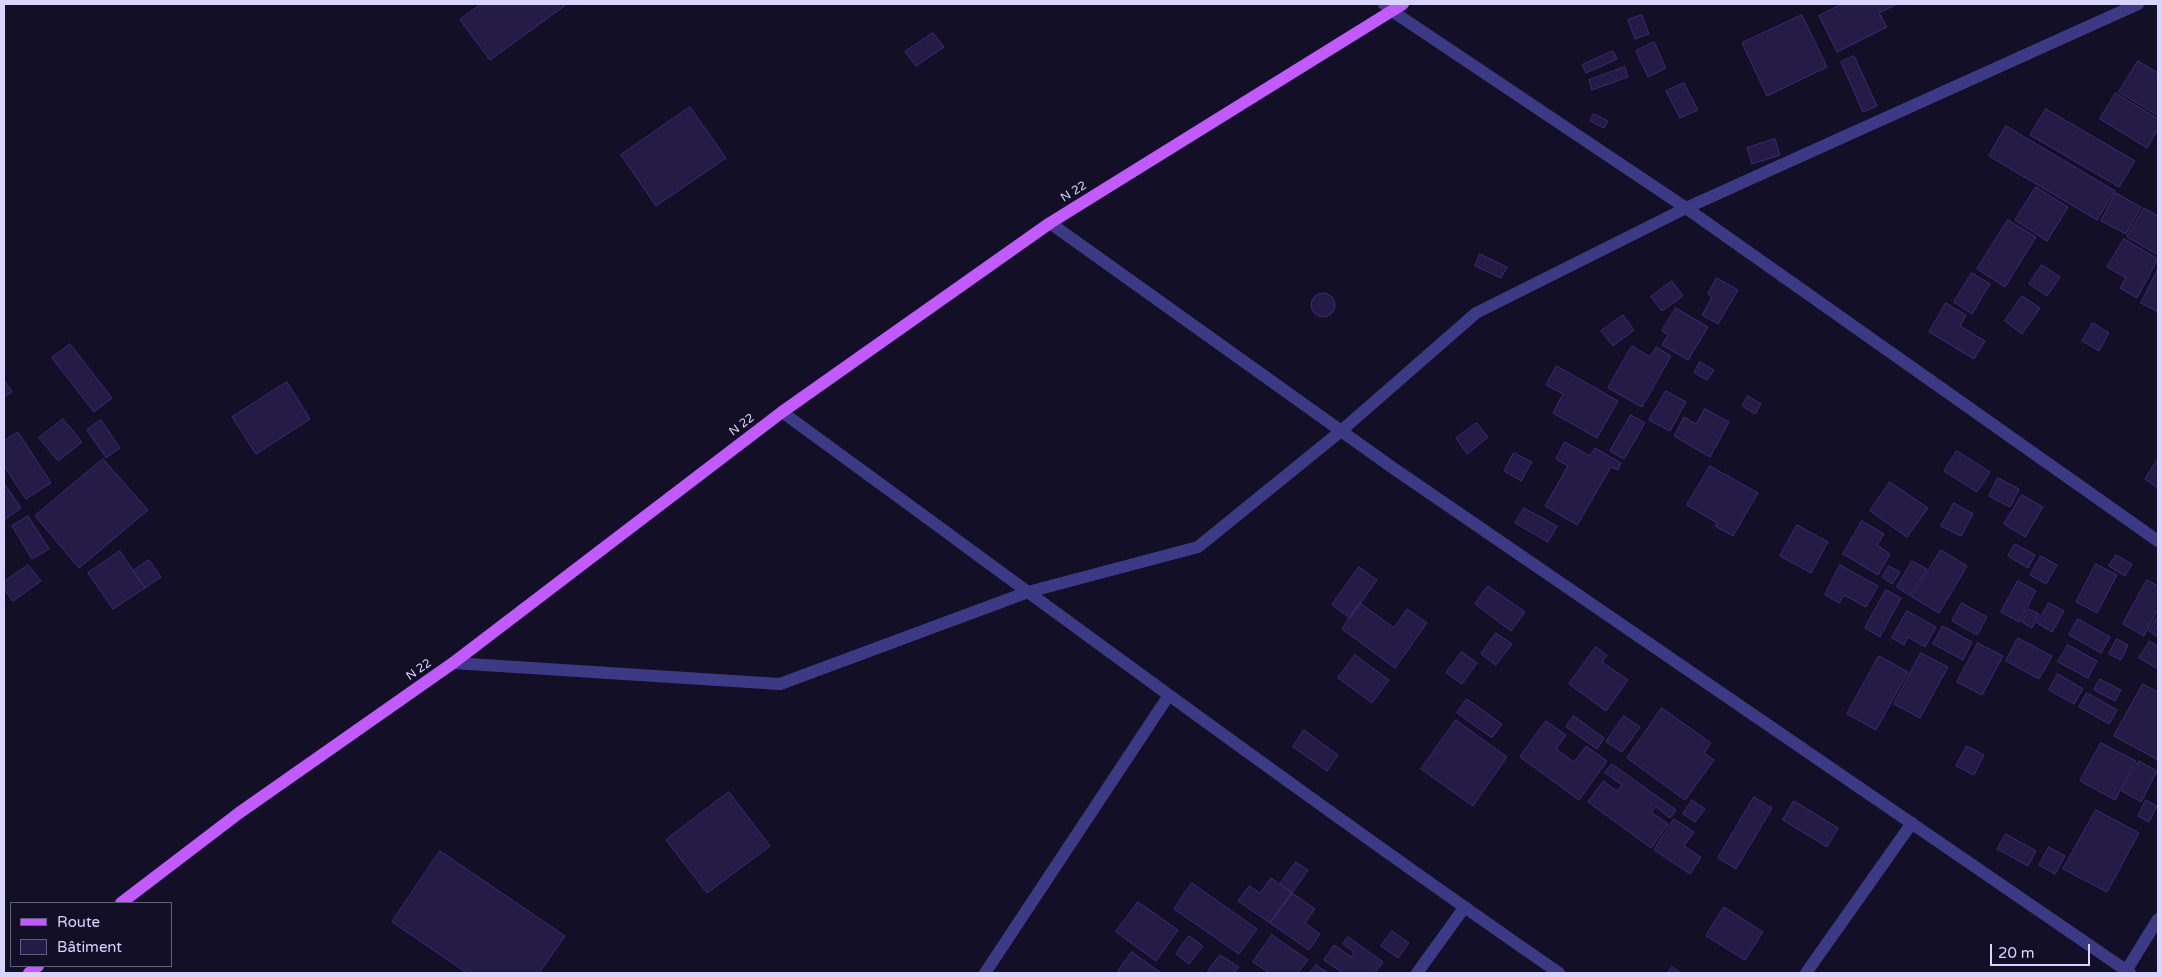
<!DOCTYPE html>
<meta charset="utf-8">
<style>
body{margin:0}
#map{position:relative;width:2162px;height:977px;overflow:hidden;background:#130f26;font-family:"Varela Round",sans-serif}
canvas{display:block}
.frame{position:absolute;inset:0;border:5px solid #d9d4ff;pointer-events:none}
.legend{position:absolute;left:10px;top:902px;width:162px;height:65px;box-sizing:border-box;background:#130f26;border:1px solid #625e7d;margin:0;padding:6px 9px;list-style:none;font-size:15px;color:#d9d4ff}
.legend li{display:flex;align-items:center;gap:10px;height:25px}
.legend b{width:25px;border:1px solid #625e7d}
.scale{position:absolute;left:1990px;top:944px;width:100px;height:22px;box-sizing:border-box;border:2px solid #d9d4ff;border-top:0;padding-left:6px;font-size:15px;line-height:18px;white-space:nowrap;color:#d9d4ff;-webkit-text-stroke:4px #130f26;paint-order:stroke}
</style>
<div id="map">
<canvas width="2162" height="977"></canvas>
<div class="frame"></div>
<ul class="legend">
<li><b style="height:6px;background:#c25bff"></b>Route</li>
<li><b style="height:14px;background:#241b47"></b>Bâtiment</li>
</ul>
<div class="scale">20 m</div>
</div>
<script>
const context = document.querySelector('canvas').getContext('2d');
context.lineJoin = 'round';
function paint(path, color) { context.fillStyle = color; context.fill(path, 'evenodd'); }
function strokePath(path, color, width, dash) { context.strokeStyle = color; context.lineWidth = width; context.lineCap = dash ? 'butt' : 'round'; context.setLineDash(dash || []); context.stroke(path); }
function drawText(font, color, halo, rows, align = 'center') {
  context.font = font + ' "Varela Round",sans-serif'; context.lineWidth = 4; context.setLineDash([]); context.textBaseline = 'middle'; context.strokeStyle = halo; context.fillStyle = color; for (const [text, x, y, turn = 0] of rows) {
    context.save(); context.translate(x, y); context.rotate((+turn || 0) * Math.PI / 180); context.textAlign = isNaN(turn) ? turn : align; if (halo) context.strokeText(text, 0, 0); context.fillText(text, 0, 0); context.restore();
  }
}
const building = new Path2D(`
 M481,4H567L490,60L460,20Z
 M1842,4H1894L1895,5L1879,13L1887,27L1837,52L1819,16Z
 M1642,15L1649,34L1635,39L1628,20Z
 M1802,15L1827,67L1767,96L1742,43Z
 M933,33L944,47L916,66L905,52Z
 M1654,42L1666,68L1648,77L1636,51Z
 M1613,51L1617,59L1586,73L1582,65Z
 M1854,56L1877,106L1863,112L1841,62Z
 M2138,61L2158,73V116L2119,92Z
 M1625,67L1628,77L1592,90L1589,80Z
 M1684,83L1698,110L1680,118L1666,91Z
 M2116,93L2158,119V129L2147,148L2100,119Z
 M690,107L726,158L656,206L621,155Z
 M2046,109L2135,161L2119,187L2030,135Z
 M1594,114L1608,121L1604,128L1590,121Z
 M2006,126L2115,191L2097,220L1989,156Z
 M1775,139L1780,155L1752,164L1747,148Z
 M2036,187L2068,207L2047,241L2015,220Z
 M2116,193L2141,207L2126,234L2101,221Z
 M2144,208L2158,216V255L2127,237Z
 M2008,220L2036,237L2005,287L1977,269Z
 M2124,239L2158,259L2137,298L2120,288L2126,278L2107,267Z
 M1480,254L1507,267L1501,278L1475,266Z
 M2042,265L2060,277L2047,296L2029,284Z
 M2158,269V312L2141,303Z
 M1972,273L1990,284L1972,314L1954,302Z
 M1717,278L1738,290L1718,324L1702,315L1712,297L1708,294Z
 M1672,281L1683,296L1662,311L1651,297Z
 M1311 305a12 12 0 1 1 24 0a12 12 0 1 1-24 0Z
 M2022,296L2040,308L2022,334L2005,321Z
 M1946,303L1966,315L1960,326L1985,341L1974,359L1929,332Z
 M1676,308L1708,327L1688,360L1662,345L1668,335L1662,331Z
 M1623,315L1634,330L1613,346L1601,331Z
 M2093,323L2109,333L2099,351L2082,341Z
 M70,344L112,398L94,412L52,358Z
 M1632,346L1650,357L1656,347L1671,356L1642,407L1608,388Z
 M1700,362L1714,370L1707,380L1694,373Z
 M1557,366L1618,401L1597,438L1553,413L1563,394L1546,385Z
 M4,380L12,392L4,397Z
 M287,382L310,419L256,454L232,417Z
 M1666,391L1686,402L1670,431L1649,420Z
 M1748,396L1761,404L1755,414L1742,406Z
 M1705,409L1729,422L1710,457L1674,436L1684,417L1696,424Z
 M1631,415L1645,423L1624,459L1610,451Z
 M63,419L82,442L58,461L39,438Z
 M101,420L120,448L106,458L87,430Z
 M1477,423L1488,437L1467,454L1456,438Z
 M18,432L51,483L26,499L4,466V441Z
 M1565,442L1590,456L1595,448L1621,463L1618,470L1611,467L1577,525L1545,506L1568,466L1556,459Z
 M1957,451L1990,472L1977,492L1944,471Z
 M1514,453L1532,462L1521,481L1504,471Z
 M103,459L148,510L79,568L35,516Z
 M2158,459V488L2145,479Z
 M1710,466L1758,493L1733,536L1715,526L1717,523L1687,505Z
 M1998,478L2019,489L2010,507L1989,496Z
 M1890,482L1928,508L1907,537L1870,511Z
 M4,483L21,508L4,520Z
 M2022,495L2043,507L2025,537L2004,524Z
 M1954,503L1973,514L1961,536L1941,526Z
 M1524,508L1557,526L1548,542L1515,523Z
 M28,516L49,549L32,559L12,526Z
 M1862,521L1884,534L1877,545L1890,554L1878,575L1843,554Z
 M1797,525L1828,542L1811,573L1780,556Z
 M2015,544L2035,555L2028,568L2008,556Z
 M1941,550L1967,566L1939,613L1912,597Z
 M120,551L145,588L113,609L88,573Z
 M2116,555L2132,564L2125,576L2109,566Z
 M2041,556L2057,565L2046,584L2030,575Z
 M149,560L161,577L145,588L133,571Z
 M1912,561L1927,569L1910,596L1897,587Z
 M2096,564L2117,575L2097,613L2076,602Z
 M28,565L41,581L13,601L4,589V582Z
 M1840,565L1878,586L1866,607L1844,595L1839,603L1825,595Z
 M1889,566L1900,572L1892,584L1882,577Z
 M1359,567L1377,580L1350,618L1332,605Z
 M2147,580L2158,586V609L2144,636L2123,624Z
 M2018,581L2036,591L2019,622L2001,612Z
 M1488,586L1525,612L1511,631L1475,604Z
 M1886,590L1901,598L1880,637L1865,628Z
 M1360,603L1394,628L1407,609L1427,623L1395,668L1342,629Z
 M1962,603L1987,617L1977,635L1952,621Z
 M2049,603L2064,611L2052,632L2037,623Z
 M2029,609L2039,614L2032,628L2022,622Z
 M1907,611L1936,627L1925,647L1908,637L1904,645L1892,638Z
 M2158,616V637L2149,631Z
 M2078,619L2110,637L2101,653L2069,635Z
 M1943,626L1972,642L1963,660L1933,644Z
 M1496,633L1512,644L1496,665L1481,654Z
 M2018,638L2052,656L2039,679L2006,661Z
 M2117,639L2128,645L2121,660L2109,654Z
 M2150,641L2158,647V669L2139,658Z
 M1978,643L2003,656L1982,695L1957,682Z
 M2068,645L2097,661L2088,678L2058,662Z
 M1596,647L1607,655L1602,662L1628,680L1606,711L1569,684Z
 M1462,652L1477,663L1462,684L1446,673Z
 M1921,653L1948,667L1920,718L1894,704Z
 M1355,655L1389,680L1372,703L1338,678Z
 M1879,656L1908,672L1876,730L1847,714Z
 M2058,674L2083,689L2074,704L2049,690Z
 M2100,679L2121,690L2115,701L2094,690Z
 M2143,684L2158,692V760L2114,736Z
 M2087,693L2117,710L2109,724L2079,707Z
 M1467,699L1502,724L1492,738L1457,713Z
 M1662,708L1711,743L1704,753L1714,760L1685,800L1627,758Z
 M1574,716L1604,738L1597,749L1566,727Z
 M1624,716L1640,727L1622,752L1606,742Z
 M1456,720L1507,757L1473,806L1421,769Z
 M1546,721L1566,735L1556,749L1574,762L1586,746L1607,761L1579,800L1520,757Z
 M1304,730L1338,755L1327,771L1293,747Z
 M2101,743L2136,761L2115,800L2080,781Z
 M1967,746L1984,755L1974,775L1956,766Z
 M2139,761L2157,771L2141,802L2122,791Z
 M1612,764L1676,810L1670,818L1656,807L1651,812L1668,824L1651,848L1588,802L1603,781L1617,791L1622,785L1605,773Z
 M729,792L770,846L707,893L666,840Z
 M1754,797L1772,808L1736,869L1718,858Z
 M1692,800L1705,809L1695,822L1683,814Z
 M2146,800L2157,806L2149,822L2138,816Z
 M1794,801L1838,828L1827,847L1783,820Z
 M2096,810L2139,833L2107,892L2063,869Z
 M1674,819L1694,832L1684,846L1701,857L1690,874L1654,850Z
 M2006,834L2036,851L2028,866L1997,849Z
 M2049,847L2065,856L2055,874L2039,865Z
 M440,851L565,936L539,973H467L392,922Z
 M1296,862L1308,870L1292,893L1280,884Z
 M1271,878L1292,893L1270,923L1238,901L1249,886L1260,893Z
 M1192,883L1257,929L1239,954L1174,909Z
 M1292,893L1315,909L1305,923L1320,934L1309,950L1270,923Z
 M1138,902L1178,930L1156,961L1116,932Z
 M1724,907L1763,932L1745,960L1706,936Z
 M1392,931L1409,943L1398,958L1381,946Z
 M1272,935L1308,960L1298,973H1270L1253,962Z
 M1189,936L1203,946L1189,964L1176,954Z
 M1348,937L1383,962L1375,973H1343L1324,960L1334,945L1351,957L1354,952L1343,944Z
 M1132,952L1161,973H1121L1118,971Z
 M1220,955L1239,967L1234,973H1207Z
 M1316,965L1328,973H1310Z
 M1672,967L1681,973H1668Z`);
paint(building, '#241b47');
strokePath(building, '#3b2d73', 1);
strokePath(new Path2D(`
 M1384,4L1392,11L1686,208L2158,541
 M1050,223L1393,468L2130,973
 M782,412C1040,600 1296,791 1559,973
 M453,663L780,684L1028,592L1198,547L1341,431L1476,313L1686,208L2138,4
 M2126,971L2158,919
 M985,973L1169,695
 M1417,973L1464,908
 M1806,973L1912,823`), '#3d3a85', 12);
strokePath(new Path2D(`
 M121,903L239,813L453,663L782,412L1050,223L1403,4
 M29,973L38,966`), '#c25bff', 12);
drawText('12px', '#d9d4ff', '#130f26', [
 ["N 22",1074,192,-32],
 ["N 22",742,425,-37],
 ["N 22",419,670,-35]
]);
</script>
